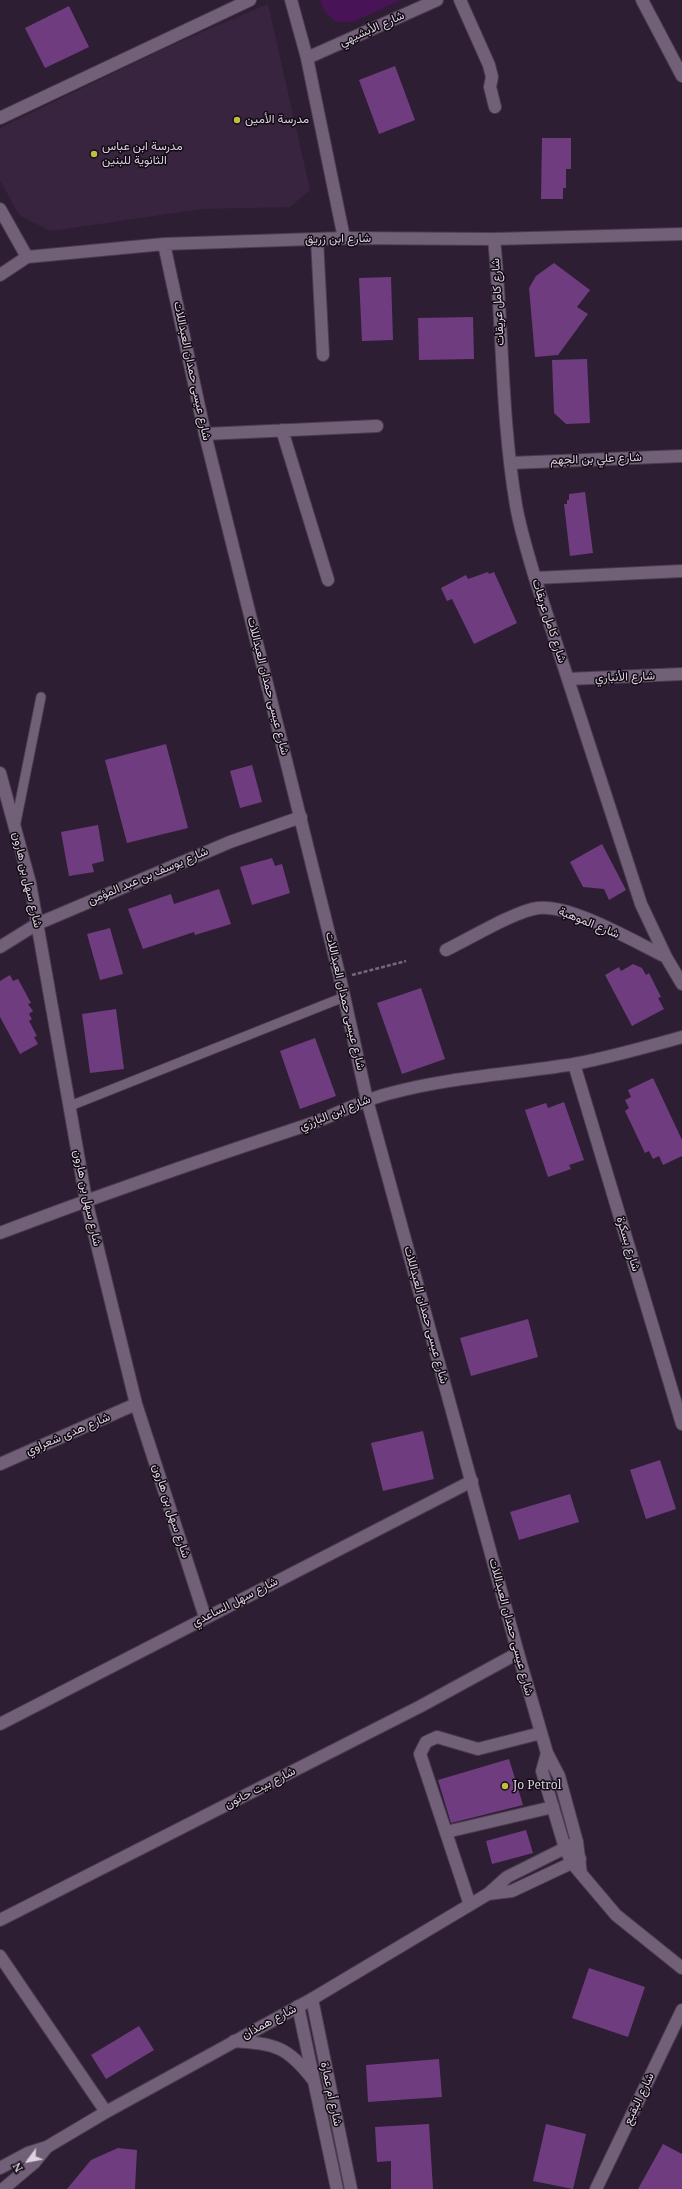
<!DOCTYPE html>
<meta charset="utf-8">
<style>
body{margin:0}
#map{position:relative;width:682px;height:2189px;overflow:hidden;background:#2e1e33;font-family:"Noto Serif",serif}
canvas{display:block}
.north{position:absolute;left:8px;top:2141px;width:40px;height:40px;-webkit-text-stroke:3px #120b14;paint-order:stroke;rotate:238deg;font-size:11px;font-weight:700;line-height:16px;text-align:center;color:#dcd2e0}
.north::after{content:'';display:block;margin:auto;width:14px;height:18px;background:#dcd2e0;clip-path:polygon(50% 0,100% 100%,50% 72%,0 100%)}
</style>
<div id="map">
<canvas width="682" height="2189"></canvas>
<div class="north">N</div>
</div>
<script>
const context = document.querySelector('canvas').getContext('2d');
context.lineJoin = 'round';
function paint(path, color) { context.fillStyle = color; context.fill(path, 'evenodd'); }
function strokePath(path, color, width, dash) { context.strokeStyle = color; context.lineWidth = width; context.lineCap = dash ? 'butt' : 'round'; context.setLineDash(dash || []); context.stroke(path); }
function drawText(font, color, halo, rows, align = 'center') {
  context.font = font + ' "Noto Serif",Vazirmatn,serif'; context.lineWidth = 3; context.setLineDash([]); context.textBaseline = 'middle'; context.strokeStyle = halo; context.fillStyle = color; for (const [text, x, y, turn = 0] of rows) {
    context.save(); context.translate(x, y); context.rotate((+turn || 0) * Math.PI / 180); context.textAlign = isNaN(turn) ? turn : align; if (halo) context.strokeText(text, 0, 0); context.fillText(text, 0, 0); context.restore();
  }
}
paint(new Path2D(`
 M268,4L310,190L290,207L202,209L51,231L19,215L0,180V128L163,49Z`), '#38243f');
paint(new Path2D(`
 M320,0H401L353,22H336L325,12Z`), '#481457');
paint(new Path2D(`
 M69,6L89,47L45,68L25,28Z
 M395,66L415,120L379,134L359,80Z
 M542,138H571V169H566V188H563V199H541Z
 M554,263L590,290L577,307L588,314L558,355L535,357L529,288L536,276Z
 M391,277L393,340L362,341L359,278Z
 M473,317L474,359L419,360L418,318Z
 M587,359L590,423L566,424L554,413L552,360Z
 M585,492L593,553L570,556L564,504H567V500H569V494Z
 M488,572L489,574L494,572L517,623L474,644L452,599L447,601L441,588L466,575L468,579Z
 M166,744L188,828L127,843L105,760Z
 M252,765L262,802L240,808L230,771Z
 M98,825L104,861L92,864L94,872L69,876L61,832Z
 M602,844L626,890L609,900L604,889L583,887L570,862Z
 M272,858L275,866L282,864L290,893L252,905L240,867Z
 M219,889L231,924L195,935L194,932L143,949L128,909L171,894L174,904Z
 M110,928L123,974L100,980L87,934Z
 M633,964L642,968L646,975L649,973L661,997L658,998L664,1009L632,1026L605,975L619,967L621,971Z
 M10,975L13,981L18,979L31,1003L28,1004L33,1011L29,1014L32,1019L29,1021L37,1036L34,1037L38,1044L20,1054L0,1017V981Z
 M421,988L445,1059L402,1074L377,1003Z
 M116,1009L124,1069L90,1073L82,1014Z
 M315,1038L336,1096L300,1109L280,1051Z
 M653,1078L682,1140V1156L663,1165L659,1156L653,1159L649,1151L645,1153L625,1111L629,1108L625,1100L631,1097L628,1090Z
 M564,1102L584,1160L569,1165L571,1169L548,1177L525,1110L546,1103L548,1108Z
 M528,1319L538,1357L471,1376L460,1338Z
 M423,1431L434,1479L383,1491L371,1443Z
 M660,1460L676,1509L646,1519L630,1470Z
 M570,1494L579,1522L519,1540L510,1512Z
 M509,1759L523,1805L451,1823L438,1780Z
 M526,1830L533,1853L492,1864L486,1841Z
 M589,1968L645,1987L628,2037L572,2018Z
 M139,2026L154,2050L106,2079L91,2055Z
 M439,2059L442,2097L368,2102L366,2065Z
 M429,2124L433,2189H391V2161L377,2162L375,2127Z
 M546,2124L586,2134L573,2189L533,2181Z
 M663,2144L682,2154V2189H638Z
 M118,2148L137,2150L135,2189H67L91,2160Z`), '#703c80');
const service = new Path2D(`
 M15,827L41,697
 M70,1106L344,997`);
const minor = new Path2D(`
 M291,0L307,58L344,238
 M460,0L489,65L492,77L490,87L495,107
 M642,0L682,76
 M307,58L437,0
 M0,118L250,0
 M0,209L27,257
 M317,239L323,355
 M494,239C503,327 501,417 516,505C520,529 528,554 535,578L641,904L666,957L682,984
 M282,430L328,580
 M205,434L377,426
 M510,463L682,456
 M535,578L682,571
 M568,679L682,674
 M0,773L30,883L86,1200L136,1404L205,1617
 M0,947L37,924L230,842L301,817
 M446,950C469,939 515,911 538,908C571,904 635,942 666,957
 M574,1064L682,1424
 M0,1233C102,1194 204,1159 307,1125C336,1115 361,1100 391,1093C450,1077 513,1074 574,1064C611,1057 646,1047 682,1037
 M0,1464L136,1404
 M0,1724L472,1481
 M446,1832L553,1807
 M488,1894L512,1891L580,1859
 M470,1905L420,1754L426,1742L437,1737L478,1749L541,1733
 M0,1920L421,1706L518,1653
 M0,1956L106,2112
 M0,2168L28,2153L47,2147L106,2112L312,1999L488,1894L507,1877L577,1842
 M3,2189L34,2163L47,2147
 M596,2189L682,2010`);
const tertiary = new Path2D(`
 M164,244L205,434L340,978L367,1100L518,1653L547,1753L559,1776L577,1842L581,1874
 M0,275L27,257L164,244L344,238L494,239L682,234
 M547,1753L542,1771L565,1848L572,1863L616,1915L682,1968
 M312,1999L351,2189
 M298,2006L337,2189
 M234,2041C276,2044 287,2046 314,2081`);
strokePath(service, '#493d4d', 11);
strokePath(minor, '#493d4d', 14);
strokePath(tertiary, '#493d4d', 14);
strokePath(new Path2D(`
 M352,975L406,961`), '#746779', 2.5, [4, 2]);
strokePath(service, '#726079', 9);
strokePath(minor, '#726079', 12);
strokePath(tertiary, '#726079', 12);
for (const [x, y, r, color] of [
 [237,120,4,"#c1bd40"],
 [94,154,4,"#c1bd40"],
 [505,1786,4,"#c1bd40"]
]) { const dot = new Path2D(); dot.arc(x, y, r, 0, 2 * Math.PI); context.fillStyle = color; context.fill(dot); strokePath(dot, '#120b14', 1.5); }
drawText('12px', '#dcd2e0', '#120b14', [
 ["شارع الأبشيهي",372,29,-24],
 ["شارع ابن زريق",338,239,-1],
 ["شارع كامل عريقات",498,302,-93],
 ["شارع عيسى حمدان العبداللات",192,371,78],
 ["شارع علي بن الجهم",596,459,-2],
 ["شارع كامل عريقات",549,621,72],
 ["شارع الأنباري",625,677,-2],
 ["شارع عيسى حمدان العبداللات",268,686,76],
 ["شارع يوسف بن عبد المؤمن",148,876,-23],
 ["شارع سهل بن هارون",27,880,77],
 ["شارع الموهبة",589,923,22],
 ["شارع عيسى حمدان العبداللات",345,1001,77],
 ["شارع ابن البارزي",335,1113,-22],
 ["شارع سهل بن هارون",87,1198,78],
 ["شارع بسكرة",628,1244,73],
 ["شارع عيسى حمدان العبداللات",426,1315,75],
 ["شارع هدى شعراوي",68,1434,-23],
 ["شارع سهل بن هارون",171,1511,72],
 ["شارع سهل الساعدي",235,1602,-27],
 ["شارع عيسى حمدان العبداللات",511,1627,75],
 ["شارع بيت حانون",260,1788,-27],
 ["شارع همذان",269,2022,-28],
 ["شارع أم عمارة",331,2094,78],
 ["شارع البقيع",639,2099,-65]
]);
drawText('12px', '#dcd2e0', '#120b14', [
 ["مدرسة الأمين",245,120],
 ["مدرسة ابن عباس",102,147],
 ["الثانوية للبنين",102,161],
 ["Jo Petrol",513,1786]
], 'left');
</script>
